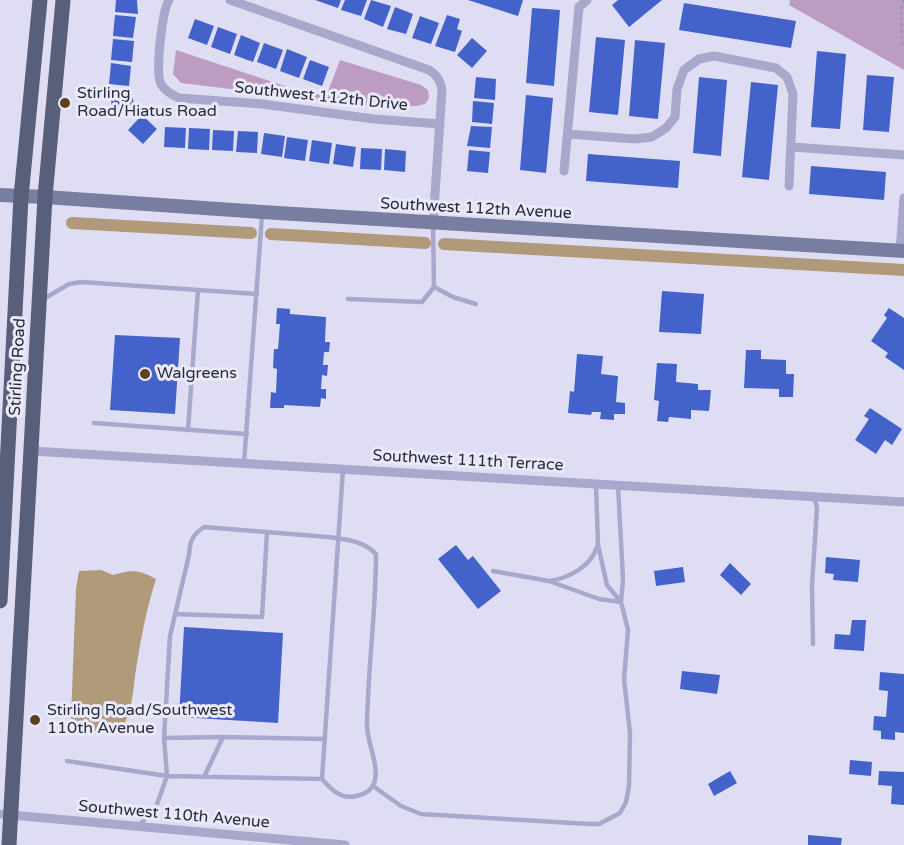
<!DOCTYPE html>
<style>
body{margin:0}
canvas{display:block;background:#deddf3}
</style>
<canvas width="904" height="845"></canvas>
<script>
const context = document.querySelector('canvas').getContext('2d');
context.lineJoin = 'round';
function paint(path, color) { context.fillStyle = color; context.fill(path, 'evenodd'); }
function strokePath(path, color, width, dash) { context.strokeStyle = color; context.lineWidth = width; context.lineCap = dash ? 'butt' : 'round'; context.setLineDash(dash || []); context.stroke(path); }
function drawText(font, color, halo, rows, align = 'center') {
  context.font = font + ' "Varela Round",sans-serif'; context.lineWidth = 6; context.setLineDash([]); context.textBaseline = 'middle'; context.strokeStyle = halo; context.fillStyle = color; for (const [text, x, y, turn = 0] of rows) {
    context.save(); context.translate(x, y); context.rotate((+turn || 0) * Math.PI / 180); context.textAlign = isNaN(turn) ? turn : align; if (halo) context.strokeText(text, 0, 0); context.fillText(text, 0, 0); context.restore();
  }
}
paint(new Path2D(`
 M790,0H904V70L789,5Z
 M176,50L309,94H327L340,60L421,85L428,90L429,98L425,104L416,106L365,105L181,83L173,74Z`), '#bd9cc3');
paint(new Path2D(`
 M101,570L113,575C132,569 140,570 156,579C146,610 140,643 135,676C133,693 132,707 125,723L108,732H83L71,718L76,589L79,571Z`), '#b19a7a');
strokePath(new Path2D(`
 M72,223L251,233
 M271,234L425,243
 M444,244L904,270`), '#b19a7a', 12);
paint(new Path2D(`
 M116,0H137L138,14L115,12Z
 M315,0H341L338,8Z
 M345,0H367L361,16L341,10Z
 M371,0L391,6L383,27L364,19Z
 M468,0H523L518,16Z
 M618,0H662L629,27L612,5Z
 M684,3L796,21L791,48L679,30Z
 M395,7L413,14L406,34L387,29Z
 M532,8L560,10L554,86L526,83Z
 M115,15L136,17L133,38L113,36Z
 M447,15L460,19L457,29L462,31L455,52L435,46Z
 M420,16L439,23L431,44L412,38Z
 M195,19L214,26L207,45L188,38Z
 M218,27L237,34L230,54L211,47Z
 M241,35L260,43L253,62L234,55Z
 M596,37L625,40L618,115L589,112Z
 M472,38L487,51L472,68L457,55Z
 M113,39L134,41L132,62L111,60Z
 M635,40L665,43L658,119L629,116Z
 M264,43L283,50L276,69L257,62Z
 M287,49L307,57L299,78L280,71Z
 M817,51L846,54L840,129L811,127Z
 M310,60L329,67L322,86L303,79Z
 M111,63L131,66L129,86L109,84Z
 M867,75L894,77L889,132L863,130Z
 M476,77L496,79L495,100L474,98Z
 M699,77L727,80L721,156L693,153Z
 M751,82L778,85L769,180L742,177Z
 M130,90L136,110L113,114L110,93Z
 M526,95L553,98L546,173L520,170Z
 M473,101L494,103L492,124L472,122Z
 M142,115L157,129L143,144L128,130Z
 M471,126L492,127L490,148L467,146Z
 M165,127L186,128L185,148L164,147Z
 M189,128L210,129L209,150L188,149Z
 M213,130L234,131L233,151L212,150Z
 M238,131L258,132L257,153L236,152Z
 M264,133L285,136L282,157L261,154Z
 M287,137L308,140L305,161L284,158Z
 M312,140L332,143L329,164L309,161Z
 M336,144L356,147L353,167L333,164Z
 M361,148L382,149L381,170L360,169Z
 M385,149L406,151L405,172L384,170Z
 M469,150L490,152L488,173L467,171Z
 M588,154L680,161L678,188L586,181Z
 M811,166L886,172L884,200L809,194Z
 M662,291L704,294L701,334L659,332Z
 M277,308L290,309V314L326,317L325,342H330L329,352H324L323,365H328L327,376L322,375L321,389H326V399L321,398L320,407L284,405V408H270L271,392L276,393L277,369L273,368L274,349H278L280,324H276Z
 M889,308L904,318V370L885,357L888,353L871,341L887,318L884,315Z
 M115,335L180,338L175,414L110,410Z
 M746,350H761V359L786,360V374H794L793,397H779V389L744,388Z
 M577,354L603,356L601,374L618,376L616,402L625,403V414H614V420L600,419L601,412H592L591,415L568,413L570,391L574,392Z
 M657,363L677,364L676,382L698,384V390H711L709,411L691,410V419L669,417L668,422L657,421L659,401L654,400Z
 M870,408L902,429L892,445L885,440L876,454L855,440L869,419L864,416Z
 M456,545L468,560L473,556L501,591L478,609L438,559Z
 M826,557L860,560L858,582L833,580L834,574L825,573Z
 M730,563L751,584L741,595L720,575Z
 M683,567L685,582L656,586L654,571Z
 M852,620H866L864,651L834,649L835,634L850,635Z
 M184,627L283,633L278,723L179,717Z
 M682,671L720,675L717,694L680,689Z
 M880,672L904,674V733L895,732V740L881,739V731L873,730L874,716L886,717L888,691L879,690Z
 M850,760L872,762L871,776L849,774Z
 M730,771L737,783L714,796L708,784Z
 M879,771L904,772V805L891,804L892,786L878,785Z
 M808,835L842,838L841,845H808Z`), '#4463ca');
strokePath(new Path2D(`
 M904,0L901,10L902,43L904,46`), '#9293b8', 2, [3, 3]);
strokePath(new Path2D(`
 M434,287L453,297L476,304
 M348,299L422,302L434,287L433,224
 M42,300L69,284L81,282L257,294
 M94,423L247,434
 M188,430L198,290
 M244,463L262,215
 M596,485L598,545L607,585L621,602
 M493,571L549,581L599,599L621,602
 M550,581C569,578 591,566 597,547
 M175,614L262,617L267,532
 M813,644L812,585L817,508L814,496
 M164,738L223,737
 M67,761L167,776L322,779
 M204,777L223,737L325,739
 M373,786L401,806L421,814L589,824H599L620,813L626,802L629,786L630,733L624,679L628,630L621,602L623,579L618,486
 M137,827L156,807L167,776L164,738L170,636L189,555C190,541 192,535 204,527L328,537C346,540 363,540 376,554C376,611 368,667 367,724C366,742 383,771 372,787C368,793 363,794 356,796C341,800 332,790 322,779L343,469`), '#a8a8cc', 4.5);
strokePath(new Path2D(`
 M169,0C162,12 155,72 161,84C165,91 172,95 179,98L262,104L374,119L440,124
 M230,0L429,70C437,75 440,80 442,90L433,223
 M568,134L635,139L652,137L666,128L675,117L677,89L684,70L699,59L714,56L776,68L787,77L793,94L789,186
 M792,147L904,155
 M564,171L579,7L587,0
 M900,251L904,198
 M31,451L904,502
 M0,814L345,845`), '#a8a8cc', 9);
strokePath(new Path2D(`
 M0,195L45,197L262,212L904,251`), '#797da0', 14);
strokePath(new Path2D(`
 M0,601L21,197L40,0
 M9,845L45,197L63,0`), '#595e7b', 15);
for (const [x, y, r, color] of [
 [65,103,6,"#5b421c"],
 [145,374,6,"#5b421c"],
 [35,720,6,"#5b421c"]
]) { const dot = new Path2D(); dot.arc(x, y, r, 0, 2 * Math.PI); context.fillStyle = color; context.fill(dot); strokePath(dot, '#eae9fa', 2); }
drawText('16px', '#282b38', '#eae9fa', [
 ["Stirling",77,94],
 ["Road/Hiatus Road",77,112],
 ["Walgreens",157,374],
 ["Stirling Road/Southwest",47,711],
 ["110th Avenue",47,729]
], 'left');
drawText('16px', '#282b38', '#eae9fa', [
 ["Southwest 112th Drive",321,97,6],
 ["Southwest 112th Avenue",476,209,3],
 ["Stirling Road",18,367,-87],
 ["Southwest 111th Terrace",468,461,3],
 ["Southwest 110th Avenue",174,815,5]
]);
</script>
